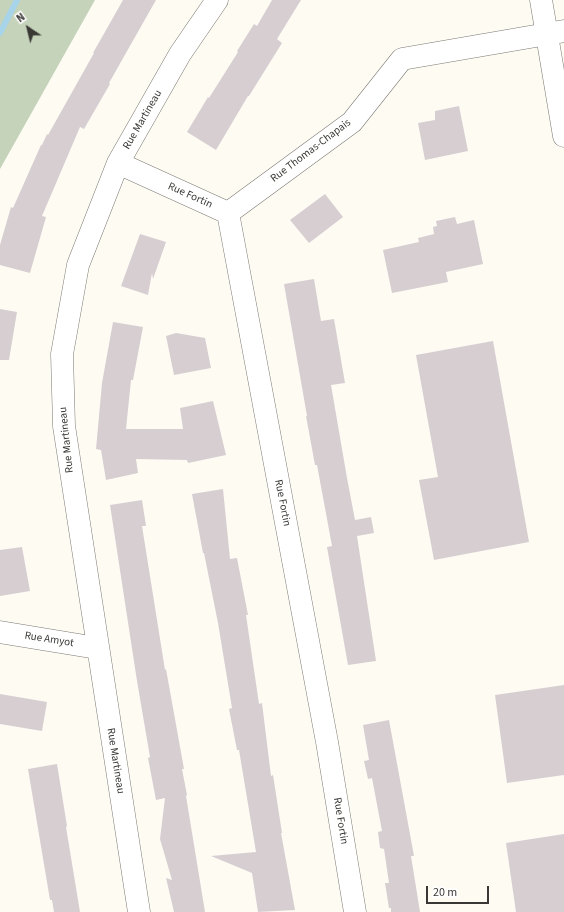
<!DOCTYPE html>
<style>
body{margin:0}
#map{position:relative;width:564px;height:912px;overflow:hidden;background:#fefbf3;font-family:"Source Sans 3",sans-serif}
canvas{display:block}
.north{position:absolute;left:8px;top:8px;width:40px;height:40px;-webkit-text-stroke:3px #fff;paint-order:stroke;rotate:325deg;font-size:11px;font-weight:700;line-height:16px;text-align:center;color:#393835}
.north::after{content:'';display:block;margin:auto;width:14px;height:18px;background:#393835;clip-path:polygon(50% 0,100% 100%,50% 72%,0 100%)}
.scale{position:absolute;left:426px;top:886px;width:63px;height:18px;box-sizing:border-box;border:2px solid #393835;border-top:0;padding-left:5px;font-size:12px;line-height:14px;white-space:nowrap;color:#393835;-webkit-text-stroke:3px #fff;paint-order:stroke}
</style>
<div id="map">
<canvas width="564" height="912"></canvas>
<div class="north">N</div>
<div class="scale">20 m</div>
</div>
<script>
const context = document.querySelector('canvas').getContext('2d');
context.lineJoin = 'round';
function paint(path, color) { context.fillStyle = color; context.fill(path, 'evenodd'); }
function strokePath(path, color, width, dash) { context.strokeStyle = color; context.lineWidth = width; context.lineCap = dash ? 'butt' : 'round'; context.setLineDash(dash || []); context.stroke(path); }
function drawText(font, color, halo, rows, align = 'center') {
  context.font = font + ' "Source Sans 3",sans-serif'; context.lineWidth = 3; context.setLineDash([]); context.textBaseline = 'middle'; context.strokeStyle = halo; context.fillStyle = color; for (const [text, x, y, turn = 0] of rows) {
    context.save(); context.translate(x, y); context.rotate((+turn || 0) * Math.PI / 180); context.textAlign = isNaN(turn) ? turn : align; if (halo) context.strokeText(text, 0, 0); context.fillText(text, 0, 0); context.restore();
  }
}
paint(new Path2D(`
 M0,0H95L0,169Z`), '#c4d3ba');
strokePath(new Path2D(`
 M0,33L17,0`), '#a7d4e8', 6);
paint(new Path2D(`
 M123,0H156L109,83L110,84L84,129L80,127L42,216L46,217L30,273L0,265V245L11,207L13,208L41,145H42L47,134L48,135L94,53H93Z
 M272,0H301L277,39L282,43L249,96H248L216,150L187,132L208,97L209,98L238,52L237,51L254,24L257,26Z
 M459,106L468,151L425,160L418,123L435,120V111Z
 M325,194L343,217L309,243L290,220Z
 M455,217L457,224L474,220L483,264L446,272L448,282L392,293L383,250L419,242L418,238L434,234L433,227L437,226L436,221Z
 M140,234L166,242L153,279L152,273L148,295L121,286Z
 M314,279L321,321L334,319L345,383L331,385L347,478L355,520L371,517L374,533L357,536L376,661L348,665L327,547L332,546L317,465H315L306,416H307L284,284Z
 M0,309L17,312L9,360H0Z
 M113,322L143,327L133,380H131L126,429H183L180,408L213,401L226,455L188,463L187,460L136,459L138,473L106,480L101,450L96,449L102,383Z
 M176,333L205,338L211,368L174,375L166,336Z
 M493,341L529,542L434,560L419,480L438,477L416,355Z
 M223,489L230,559L237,558L248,615H246L259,704L262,703L271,776L273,775L282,833H281L295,910L258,912L252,873L211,856L256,852L239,750H237L229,709L232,708L218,623L204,553H203L192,494Z
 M142,500L146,526H142L165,670L166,669L184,769H182L187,795L186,796L205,912H174L166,878L172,880L160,839L165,798L156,800L148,758L150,757L137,681L110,505Z
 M22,547L30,591L0,596V550Z
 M564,685V775L507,783L495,695Z
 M0,694L47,702L42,731L0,724Z
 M389,720L414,856H411L420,912H391V908H389L385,883H389L384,849L380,848L378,832L382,831L372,778L368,779L364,761L369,760L363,725Z
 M57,764L67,826L66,827L80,912H54L52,900H50L28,769Z
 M564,834V912H516L506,843Z`), '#d7ced2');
const street = new Path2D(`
 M118,163L228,213
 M228,213L327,742L355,912
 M228,213L352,122L402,59L564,31
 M0,632L97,648
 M139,912L64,426L62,354L78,265L118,163L180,54L217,0`);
const primary = new Path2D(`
 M541,0L564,136`);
strokePath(street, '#7c7973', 23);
strokePath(primary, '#7c7973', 23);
strokePath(street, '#fff', 22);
strokePath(primary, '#fff', 22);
drawText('11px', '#393835', '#fff', [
 ["Rue Martineau",143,120,-60],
 ["Rue Thomas-Chapais",311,151,-37],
 ["Rue Fortin",190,196,24],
 ["Rue Martineau",67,440,-96],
 ["Rue Fortin",282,503,79],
 ["Rue Amyot",49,640,9],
 ["Rue Martineau",115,761,81],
 ["Rue Fortin",340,821,81]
]);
</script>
